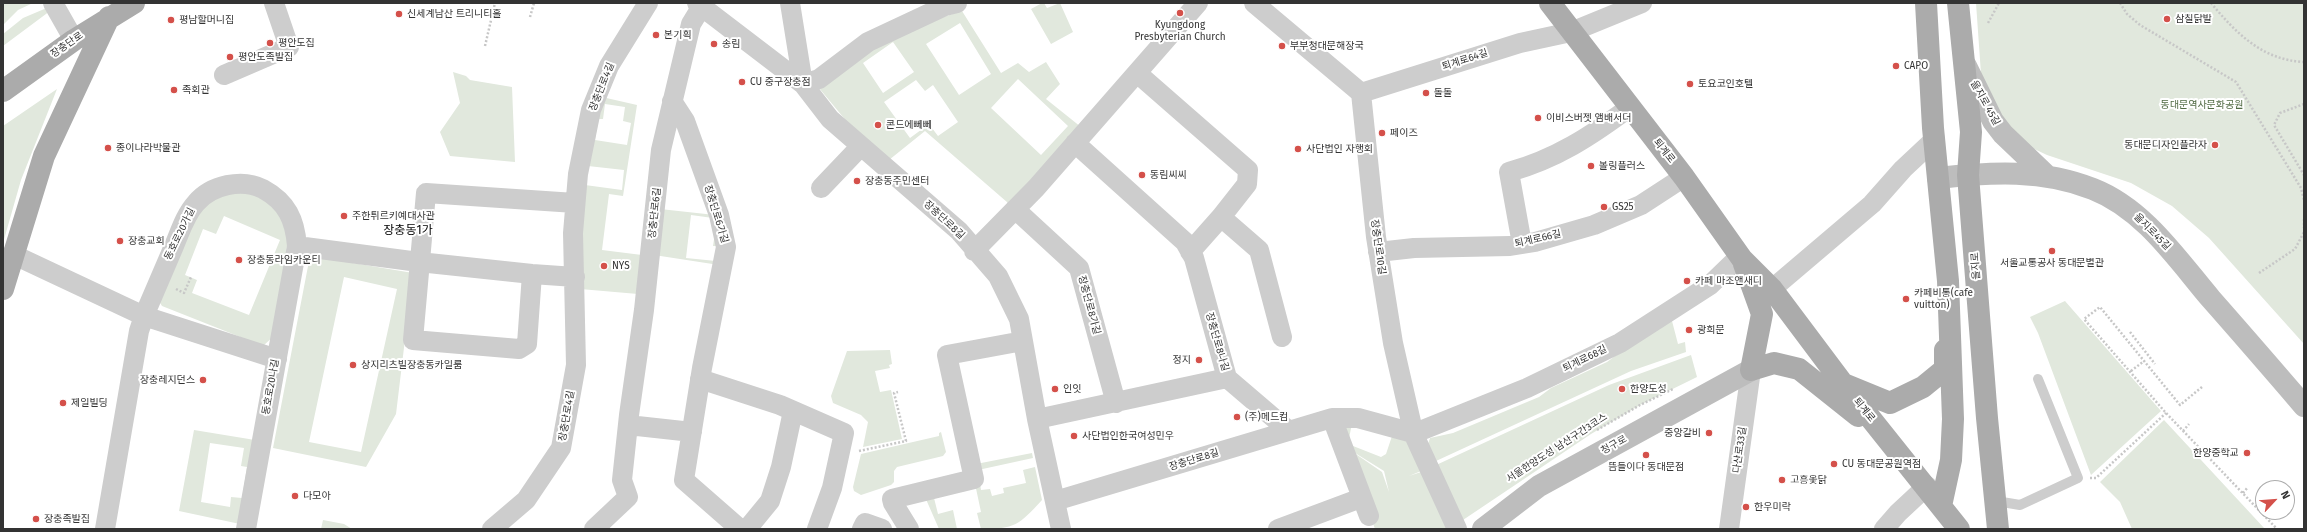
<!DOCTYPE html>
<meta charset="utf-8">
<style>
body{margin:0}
#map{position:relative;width:2307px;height:532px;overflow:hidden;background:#fff;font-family:"Fira Sans",sans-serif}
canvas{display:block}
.frame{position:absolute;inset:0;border:4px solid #333;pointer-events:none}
.north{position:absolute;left:2255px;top:480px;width:40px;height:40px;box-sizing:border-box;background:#fff;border:1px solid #adadad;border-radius:50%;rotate:64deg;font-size:11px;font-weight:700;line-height:16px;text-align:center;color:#333}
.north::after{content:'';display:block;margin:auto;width:14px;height:18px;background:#d4504a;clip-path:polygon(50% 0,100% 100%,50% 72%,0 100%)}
</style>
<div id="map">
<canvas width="2307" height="532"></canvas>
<div class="frame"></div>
<div class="north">N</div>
</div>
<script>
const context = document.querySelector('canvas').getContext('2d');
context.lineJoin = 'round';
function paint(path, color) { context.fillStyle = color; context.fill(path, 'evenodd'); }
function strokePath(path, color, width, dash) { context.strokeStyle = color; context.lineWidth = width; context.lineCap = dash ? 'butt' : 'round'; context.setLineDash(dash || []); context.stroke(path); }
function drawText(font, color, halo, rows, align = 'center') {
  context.font = font + ' "Fira Sans","Noto Sans KR",sans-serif'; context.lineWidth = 4; context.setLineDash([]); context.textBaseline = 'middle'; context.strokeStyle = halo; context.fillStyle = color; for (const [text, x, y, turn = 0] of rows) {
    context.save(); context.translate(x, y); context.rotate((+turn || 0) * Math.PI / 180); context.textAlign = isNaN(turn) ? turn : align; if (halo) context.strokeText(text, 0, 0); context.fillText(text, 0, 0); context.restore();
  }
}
paint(new Path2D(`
 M3,3H33L18,10L3,25Z
 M1042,3H1044L1047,8L1060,3L1073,32L1051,44L1031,9Z
 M1976,3H2304V344L2209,238L2172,206L2131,183L2047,155L2028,146L2005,126L1981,74Z
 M49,7L50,11L3,46V34L23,18Z
 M962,11L1001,73L1018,63L1029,72L1046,62L1060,84L1046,99L1086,131L1015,209L925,131L889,160L848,123L819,88L873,47L904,30ZM960,23L991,74L959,95L926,44ZM893,42L914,72L883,93L863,63ZM1018,79L1068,126L1041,155L991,108ZM916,80L925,91L933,85L958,122L938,136L929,124L910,138L884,102Z
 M453,72L466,76L470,80L512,87L515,162L450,156L440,132L460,103Z
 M57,89L21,180L3,243V126Z
 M602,97L637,105L623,196L609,194L602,250L642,255L638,294L580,289C578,271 576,253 576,234C575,197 587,130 602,97ZM605,104L625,107L623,121L631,123L627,145L595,140L598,119H603ZM588,166L624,170L622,190L585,185Z
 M242,183L291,216L275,335L263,346L162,306L154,293L196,203ZM224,216L280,240L249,315L192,293L197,280L185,275L203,229L216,234Z
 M660,209L715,215L719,265L654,255ZM691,215L713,218L716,226L713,246H717L716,261L686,258Z
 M317,257L413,273L396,414L366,467L273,448L309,261ZM344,277L397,289L361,452L309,442Z
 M2065,301L2161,411L2091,475L2038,333L2030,317Z
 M1671,321H1672L1678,344L1685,342L1686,352L1631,371L1436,461L1428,444L1430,438L1453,433L1539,397L1551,388L1607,362L1631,344Z
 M890,350L892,364L889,365L890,368L875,371L880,392L891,390L902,439L863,447L868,422L861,415L833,403L831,396L847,351Z
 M1691,355L1697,377L1640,405L1591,434L1460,522L1434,466L1609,385Z
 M2164,420L2265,529H2132L2120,502L2100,482Z
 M1335,422L1352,423L1348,444L1381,457L1386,454L1393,433L1411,436L1426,469L1409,476L1427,470L1454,529H1375ZM1347,448L1384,471L1389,492L1382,472Z
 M194,430L255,440L240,524L179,511ZM210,443L244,448L241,466L247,467L242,498L231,497L230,507L201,502Z
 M941,432L946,452L943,456L897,467L894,471V482L891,485L861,495L854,491L853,487L861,454L939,436V433Z
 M1032,453L1033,458L978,470L981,490L990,489L992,496L1004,493L1003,488L1026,483L1023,470L1035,467L1042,500C1019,525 1015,529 981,529L977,513L981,512L971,465Z
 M933,494L938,514L953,510L957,529H939L925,497Z
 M323,520L344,524L352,529H321Z`), '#e1e8dd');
strokePath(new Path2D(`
 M2120,3L2127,14L2140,25L2236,82L2301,188L2304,200
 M2211,3C2236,33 2262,60 2304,62
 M530,17L534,3
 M1988,23L1999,3
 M485,46L495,3
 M2304,104L2280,113L2274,125L2304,175
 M2304,219V228
 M2259,273L2295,249L2304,232
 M176,289L184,293L191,277
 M2130,332L2155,364
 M2131,371L2144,361
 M2202,387L2180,405L2100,307L2084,319L2166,413L2277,529
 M1597,430L1640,405L1673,389
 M2183,431L2189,424
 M859,451L906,441L894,393L898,392
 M2090,478H2096L2166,413
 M2243,493L2248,487`), '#c7c7c7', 2.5, [2, 2]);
strokePath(new Path2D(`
 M1996,501L2020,505L2078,478L2038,379`), '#cdcdcd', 10);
strokePath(new Path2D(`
 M53,3L74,40
 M697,3L803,84L830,119L959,231L998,276L1019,319L1037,419L1061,529
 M790,3L803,84
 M1254,3L1361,93L1376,237L1393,343L1414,435L1457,529
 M1137,73L1248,170L1247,184L1221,217L1190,252
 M224,75L289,47L274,3
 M803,84L819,79L868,42L945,6L957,3
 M1361,93L1520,43L1571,32L1642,3
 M672,101L685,121L719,215L726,247L702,368L684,480L740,529
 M1075,143L1185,242L1194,258L1227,378L1289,431
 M821,188L861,146
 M1015,209L1079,268L1116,403
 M1221,217L1259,250L1282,337
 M1522,244L1509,172C1556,159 1591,136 1630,107
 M297,246L419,262L532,274L575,277
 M974,251L1036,188L1198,3
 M1378,252L1414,248L1510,246L1535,242L1594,225L1641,205L1684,177
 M12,254L144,316L277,359
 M532,274L527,344L519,349L413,340L426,193L575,203
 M1772,289L1872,204L1903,169L1935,139
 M700,379L780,405L844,433L832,488L817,529
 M1332,418H1358L1413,433L1420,431L1527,388L1620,343L1710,285L1740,256
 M1037,419L1227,378
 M628,425L692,432
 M1055,501L1332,418L1369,516
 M105,529L139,331L144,316C154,293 164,269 174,246C180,232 185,215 196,203C211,185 242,178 263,189C287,202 295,220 297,246L246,529
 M492,529L526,500L561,448L576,365L573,233L578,174L591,110L609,66L648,3
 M594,529L628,497L622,480L629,415L644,310L661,150L691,24L702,6
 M747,529L770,501L781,467L793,411
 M862,529L865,523L882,529
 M909,529L893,503L892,499L974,479L947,355L1023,341
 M1278,529L1361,498
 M1729,529L1751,370
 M1884,529L1898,513L1927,486`), '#cdcdcd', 20);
strokePath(new Path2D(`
 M1966,66L1993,121L2003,134L2047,176
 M1938,178C1991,172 2043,169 2093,189C2144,209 2177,259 2211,299C2242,334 2273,370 2304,406
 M1483,529L1539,486L1751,370`), '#bdbdbd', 22);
strokePath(new Path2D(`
 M1550,3L1684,177L1742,259L1772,289L1844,385L1959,529
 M1926,3L1933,128L1948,281L1953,419L1951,460L1941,506
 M1958,3L1971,132L1968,175L1987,418L1998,529
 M3,91L74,40L134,3
 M1744,264L1762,314L1751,370L1774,363L1799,369L1858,416
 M3,289L44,156L109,17
 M1846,385L1890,403L1923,387L1945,369V350`), '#ababab', 22);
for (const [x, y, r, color] of [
 [1180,13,4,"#d4504a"],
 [399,14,4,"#d4504a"],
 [2167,19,4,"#d4504a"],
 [171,20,4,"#d4504a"],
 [656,35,4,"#d4504a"],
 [270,43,4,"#d4504a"],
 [714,44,4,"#d4504a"],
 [1282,46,4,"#d4504a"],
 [230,57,4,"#d4504a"],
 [1896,66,4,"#d4504a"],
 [742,82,4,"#d4504a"],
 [1690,84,4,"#d4504a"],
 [174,90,4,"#d4504a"],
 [1426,93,4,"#d4504a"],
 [1538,118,4,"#d4504a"],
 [878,125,4,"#d4504a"],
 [1382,133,4,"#d4504a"],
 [2215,145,4,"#d4504a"],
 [108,148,4,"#d4504a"],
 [1298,149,4,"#d4504a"],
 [1591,166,4,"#d4504a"],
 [1142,175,4,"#d4504a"],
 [857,181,4,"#d4504a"],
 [1604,207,4,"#d4504a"],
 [344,216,4,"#d4504a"],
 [120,241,4,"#d4504a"],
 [2052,251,4,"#d4504a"],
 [239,260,4,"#d4504a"],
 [604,266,4,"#d4504a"],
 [1687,281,4,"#d4504a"],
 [1906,299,4,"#d4504a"],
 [1689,330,4,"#d4504a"],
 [1199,360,4,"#d4504a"],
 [353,365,4,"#d4504a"],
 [203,380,4,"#d4504a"],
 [1055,389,4,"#d4504a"],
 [1622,389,4,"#d4504a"],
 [63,403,4,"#d4504a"],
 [1237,417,4,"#d4504a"],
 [1709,433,4,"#d4504a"],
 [1074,436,4,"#d4504a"],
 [2247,453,4,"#d4504a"],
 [1646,455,4,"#d4504a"],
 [1834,464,4,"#d4504a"],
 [1782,480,4,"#d4504a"],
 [295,496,4,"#d4504a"],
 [1746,507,4,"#d4504a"],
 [36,519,4,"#d4504a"]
]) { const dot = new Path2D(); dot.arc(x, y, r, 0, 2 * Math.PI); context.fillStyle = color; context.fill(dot); strokePath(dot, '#fff', 1.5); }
drawText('10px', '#333', '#fff', [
 ["신세계남산 트리니티홀",407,14],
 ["삼칠닭발",2175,19],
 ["평남할머니집",179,20],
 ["Kyungdong",1180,25,"center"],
 ["Presbyterian Church",1180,37,"center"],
 ["본기획",664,35],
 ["평안도집",278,43],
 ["송림",722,44],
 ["부부청대문해장국",1290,46],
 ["평안도족발집",238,57],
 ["CAPO",1904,66],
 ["CU 중구장충점",750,82],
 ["토요코인호텔",1698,84],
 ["족회관",182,90],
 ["돌돌",1434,93],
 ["이비스버젯 앰배서더",1546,118],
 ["콘드에뻬뻬",886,125],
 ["페이즈",1390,133],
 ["동대문디자인플라자",2207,145,"right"],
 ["종이나라박물관",116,148],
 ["사단법인 자행회",1306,149],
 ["볼링플러스",1599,166],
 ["동림씨씨",1150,175],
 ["장충동주민센터",865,181],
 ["GS25",1612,207],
 ["주한튀르키예대사관",352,216],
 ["장충교회",128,241],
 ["장충동라임카운티",247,260],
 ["서울교통공사 동대문별관",2052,263,"center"],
 ["NYS",612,266],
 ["카페 마조앤새디",1695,281],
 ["카페비통(cafe",1914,293],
 ["vuitton)",1914,305],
 ["광희문",1697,330],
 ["정지",1191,360,"right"],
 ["상지리츠빌장충동카일룸",361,365],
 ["장충레지던스",195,380,"right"],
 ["인잇",1063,389],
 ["한양도성",1630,389],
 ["제일빌딩",71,403],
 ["(주)메드컴",1245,417],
 ["중앙갈비",1701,433,"right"],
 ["사단법인한국여성민우",1082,436],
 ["한양중학교",2239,453,"right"],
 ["CU 동대문공원역점",1842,464],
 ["뜸들이다 동대문점",1646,467,"center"],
 ["고흥옻닭",1790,480],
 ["다모아",303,496],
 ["한우미락",1754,507],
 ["장충족발집",44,519]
], 'left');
drawText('10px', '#333', '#fff', [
 ["장충단로",67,45,-35],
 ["퇴계로64길",1465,60,-18],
 ["장충단로4길",602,87,-68],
 ["을지로 45길",1985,103,61],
 ["퇴계로",1664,151,52],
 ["장충단로6길",655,213,-84],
 ["장충단로6가길",716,214,73],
 ["장충단로8길",944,220,43],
 ["을지로45길",2152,232,45],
 ["동호로20가길",180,234,-64],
 ["퇴계로66길",1538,239,-13],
 ["장충단로10길",1378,247,82],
 ["을지로",1976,266,-94],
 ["장충단로8가길",1089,305,75],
 ["장충단로8나길",1217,342,74],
 ["퇴계로68길",1585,359,-26],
 ["동호로20나길",271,387,-80],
 ["퇴계로",1864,410,51],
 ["장충단로4길",567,416,-80],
 ["청구로",1614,445,-29],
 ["서울한양도성 남산구간3코스",1557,448,-33],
 ["다산로33길",1740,450,-82],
 ["장충단로8길",1194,460,-17]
]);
drawText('10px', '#516b44', '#fff', [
 ["동대문역사문화공원",2202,105]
]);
drawText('12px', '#000', '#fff', [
 ["장충동1가",408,231]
]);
</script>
